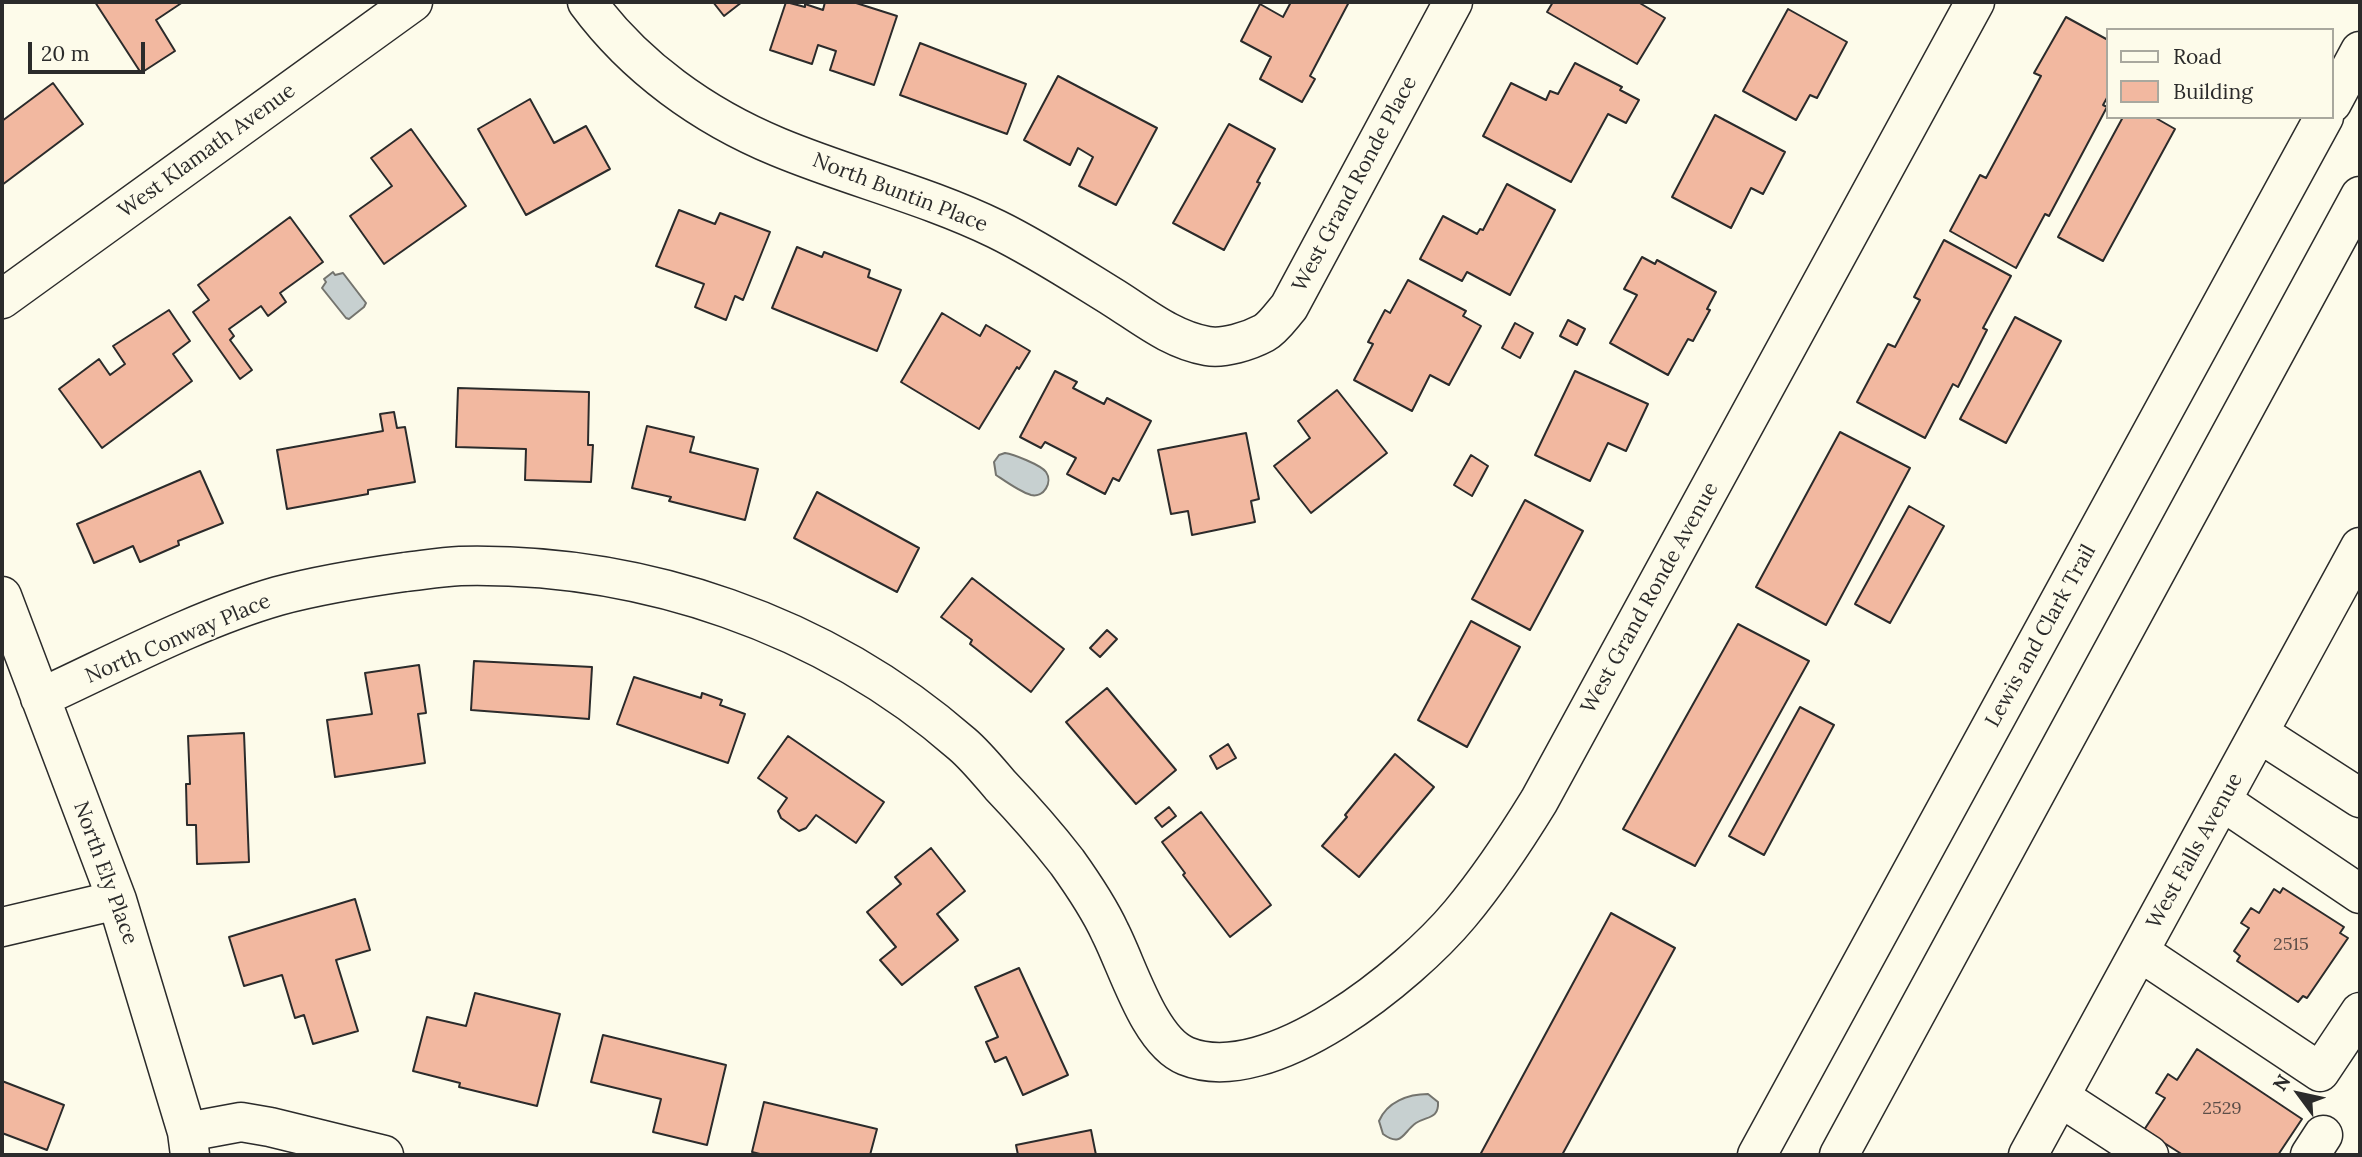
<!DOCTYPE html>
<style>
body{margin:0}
#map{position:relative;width:2362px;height:1157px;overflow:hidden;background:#fdfbea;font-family:Lora,serif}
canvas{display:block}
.frame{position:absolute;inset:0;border:4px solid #2b2b2b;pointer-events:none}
.legend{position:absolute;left:2106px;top:28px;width:228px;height:91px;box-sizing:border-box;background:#fdfbea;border:2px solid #a9a89e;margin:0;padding:9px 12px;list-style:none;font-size:21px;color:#2b2b2b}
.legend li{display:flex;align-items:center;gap:14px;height:35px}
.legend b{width:35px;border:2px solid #a9a89e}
.north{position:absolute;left:2264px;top:1059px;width:70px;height:70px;-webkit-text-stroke:5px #fdfbea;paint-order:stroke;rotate:303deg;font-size:19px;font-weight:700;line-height:28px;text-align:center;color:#2b2b2b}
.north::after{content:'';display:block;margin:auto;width:24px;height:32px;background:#2b2b2b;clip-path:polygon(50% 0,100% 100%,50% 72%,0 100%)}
.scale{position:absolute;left:28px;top:42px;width:117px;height:32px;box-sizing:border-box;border:4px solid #2b2b2b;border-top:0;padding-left:9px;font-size:21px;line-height:24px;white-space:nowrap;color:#2b2b2b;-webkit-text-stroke:5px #fdfbea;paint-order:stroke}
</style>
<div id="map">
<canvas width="2362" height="1157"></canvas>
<div class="frame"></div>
<ul class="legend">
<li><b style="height:9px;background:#fdfbea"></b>Road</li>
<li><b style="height:19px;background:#f2b8a0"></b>Building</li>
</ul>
<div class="north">N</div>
<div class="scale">20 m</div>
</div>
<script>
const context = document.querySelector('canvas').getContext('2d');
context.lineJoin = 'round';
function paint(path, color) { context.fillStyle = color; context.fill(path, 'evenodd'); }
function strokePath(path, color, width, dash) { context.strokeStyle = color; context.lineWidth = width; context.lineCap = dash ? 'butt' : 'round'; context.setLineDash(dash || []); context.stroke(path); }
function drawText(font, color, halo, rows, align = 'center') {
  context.font = font + ' Lora,serif'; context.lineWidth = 5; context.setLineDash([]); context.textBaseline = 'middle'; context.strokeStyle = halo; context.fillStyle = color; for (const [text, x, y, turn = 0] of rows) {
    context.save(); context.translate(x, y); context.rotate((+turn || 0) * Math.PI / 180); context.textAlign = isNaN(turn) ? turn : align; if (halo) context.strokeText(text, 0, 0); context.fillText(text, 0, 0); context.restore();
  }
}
const water = new Path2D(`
 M333,272L335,275L343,273L366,303L364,307L349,319L346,318L322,288L326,282L324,279Z
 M1005,453C1013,454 1041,465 1046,472C1053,482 1044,498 1031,495C1020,492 1005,481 996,475L994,462L999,455Z
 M1428,1094L1438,1102C1439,1119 1427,1116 1416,1123C1403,1132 1402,1148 1383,1134L1379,1121C1387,1102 1408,1094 1428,1094Z`);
paint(water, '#c7d0d0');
strokePath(water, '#74746e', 2);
const building = new Path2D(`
 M95,2H183L156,20L175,51L141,73Z
 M713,2H742L724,16Z
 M786,2L805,7V4L823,10L825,2H853L897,16L874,85L830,70L836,51L818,45L812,64L770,50Z
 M1291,2H1349L1310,76L1315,79L1302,102L1260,79L1271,57L1241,41L1260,4L1283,17Z
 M1553,2H1638L1665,18L1637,64L1547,12Z
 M1788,9L1847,42L1817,98L1810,95L1796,120L1743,91Z
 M2066,17L2108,40V96L2103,105L2107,107L2049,216L2045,214L2016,268L1950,231L1980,175L1986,178L2041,76L2034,73Z
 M920,43L1026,84L1007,134L900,95Z
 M1575,63L1622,87L1620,90L1639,100L1626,123L1608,114L1571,182L1483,136L1511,83L1546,100L1550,91L1558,94Z
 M1058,76L1157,128L1116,205L1079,186L1093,157L1078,148L1070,165L1024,140Z
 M53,83L83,124L2,185V121Z
 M530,99L554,143L586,126L610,169L526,215L478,129Z
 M1715,115L1785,152L1763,194L1751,188L1731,228L1672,197Z
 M2123,117H2154L2175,129L2103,261L2058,237Z
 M1229,124L1275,149L1257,182L1260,183L1224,250L1173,223Z
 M411,129L466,206L384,264L350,216L392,186L371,158Z
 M1507,184L1555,210L1510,295L1467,272L1462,281L1420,259L1443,216L1477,234L1480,229L1483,230Z
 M679,210L715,224L720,213L770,232L743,300L735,296L726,320L695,307L704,284L656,266Z
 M290,217L323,262L280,293L286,302L268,316L261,306L229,329L234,336L230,340L252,370L240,379L193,312L209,300L198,285Z
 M1944,240L2011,276L1983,328L1987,330L1958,387L1953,384L1925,438L1857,402L1888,344L1895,347L1920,300L1914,297Z
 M797,247L822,257L824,252L870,270L868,277L901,290L877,351L772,308Z
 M1642,257L1655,264L1657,260L1716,292L1707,309L1710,310L1693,341L1688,339L1668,375L1610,343L1637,295L1624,289Z
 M1408,280L1466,311L1463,316L1481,326L1449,385L1430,375L1412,411L1354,380L1373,344L1368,342L1385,310L1390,313Z
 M169,310L190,341L173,354L192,381L102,448L59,389L99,359L110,375L125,364L113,346Z
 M942,313L980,336L986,325L1030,351L1019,369L1017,367L979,429L901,382Z
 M2015,317L2061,341L2006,443L1960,419Z
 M1568,320L1585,329L1577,345L1560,336Z
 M1515,323L1533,333L1520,358L1502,348Z
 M1055,371L1077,382L1073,388L1104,404L1107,398L1151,421L1119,481L1113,478L1105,494L1067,474L1076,458L1045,442L1041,448L1020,437Z
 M1575,371L1648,404L1626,451L1608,443L1590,481L1535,455Z
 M458,388L589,392L588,445H593L591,482L525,480L526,449L456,447Z
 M1337,390L1387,453L1311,513L1274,466L1310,438L1298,421Z
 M394,412L397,428L405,427L415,482L368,490V494L287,509L277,450L383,431L380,414Z
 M647,426L694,437L690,452L758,469L745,520L669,501L671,497L632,488Z
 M1840,432L1910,468L1826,625L1756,587Z
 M1246,433L1259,499L1251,501L1255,522L1192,535L1188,511L1171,514L1158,450Z
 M1471,455L1488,466L1472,496L1454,485Z
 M200,471L223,523L178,541L179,545L140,562L133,546L94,563L77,524Z
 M817,492L919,548L897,592L794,538Z
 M1525,500L1583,531L1530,630L1472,599Z
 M1909,506L1944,526L1890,623L1855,604Z
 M972,578L1064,649L1031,692L970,644L972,640L941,617Z
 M1471,621L1520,647L1467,747L1418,720Z
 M1738,624L1809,661L1695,866L1623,829Z
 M1107,630L1117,639L1100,657L1090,648Z
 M474,661L592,667L589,719L471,710Z
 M419,665L426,713L418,714L425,763L335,777L327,720L372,714L365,673Z
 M634,677L701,698L702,693L722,700L720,705L745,714L728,763L617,724Z
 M1107,688L1176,770L1136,804L1066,722Z
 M1800,707L1834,725L1764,855L1729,836Z
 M244,733L249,862L197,864L196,825H187L186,784H190L188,736Z
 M788,736L884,802L856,843L816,815L806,828L799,831L781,818L778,811L787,798L758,778Z
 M1228,744L1236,758L1217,769L1210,756Z
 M1395,754L1434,787L1359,877L1322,846L1347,817L1345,815Z
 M1169,807L1176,816L1162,827L1155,818Z
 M1201,812L1271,905L1230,937L1183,875L1185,873L1162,842Z
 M931,848L965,891L937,914L958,940L902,985L880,960L896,947L867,912L901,884L895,877Z
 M2283,888L2344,927L2340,933L2348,938L2307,998L2303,996L2298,1002L2237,961L2240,956L2234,951L2249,928L2241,923L2251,908L2259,913L2274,889L2280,893Z
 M355,899L370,950L336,960L358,1031L313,1044L304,1015L295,1018L282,975L244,986L229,937Z
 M1611,913L1675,948L1562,1155H1480Z
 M1019,968L1068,1075L1023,1095L1006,1057L995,1062L986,1042L998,1037L975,987Z
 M475,993L560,1014L537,1106L459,1087L460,1083L413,1071L427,1017L466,1026Z
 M603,1035L726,1065L707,1145L653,1132L661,1099L591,1082Z
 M2197,1049L2302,1119L2278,1155H2183L2144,1130L2165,1098L2156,1093L2168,1074L2177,1080Z
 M2,1081L64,1105L47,1150L2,1133Z
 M764,1102L877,1129L870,1155H764L752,1152Z
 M1091,1130L1096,1155H1018L1016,1145Z`);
paint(building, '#f2b8a0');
strokePath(building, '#2b2b2b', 2);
const minor = new Path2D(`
 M587,2C635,67 703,116 778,147C850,177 926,195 996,229C1037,249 1075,274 1114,298C1144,317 1172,340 1207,346C1224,349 1249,341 1264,333C1273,328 1282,315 1289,307L1453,2
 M2,299L413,2
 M2,596L117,900L187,1132L190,1155
 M40,698C116,663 198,619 278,596C319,585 362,578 405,572C423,570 442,567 460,566C642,562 825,624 962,744C976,756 988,771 1000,785C1023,809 1046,835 1067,862C1082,883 1099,908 1110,932C1128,967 1149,1041 1186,1056C1270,1090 1410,974 1460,914C1490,878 1515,840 1539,801L1975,2
 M2259,733L2360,798
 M2222,801L2360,894
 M2,927L117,900
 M2140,952L2320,1072L2360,1012
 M2060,1097L2149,1155
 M187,1132L241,1122L270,1127L384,1155
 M2028,1155L2360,547
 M2310,1155L2323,1135`);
const highway = new Path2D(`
 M2332,103L2360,51
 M1757,1155L2324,117
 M1839,1155L2360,196`);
strokePath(minor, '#2b2b2b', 41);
strokePath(highway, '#2b2b2b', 41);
strokePath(minor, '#fdfbea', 38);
strokePath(highway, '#fdfbea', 38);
drawText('18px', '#5d4e48', null, [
 ["2515",2291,945],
 ["2529",2222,1109]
]);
drawText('21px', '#2b2b2b', '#fdfbea', [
 ["West Klamath Avenue",207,151,-36],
 ["West Grand Ronde Place",1355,184,-62],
 ["North Buntin Place",900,193,21],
 ["West Grand Ronde Avenue",1650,598,-61],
 ["Lewis and Clark Trail",2041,636,-61],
 ["North Conway Place",178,639,-23],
 ["West Falls Avenue",2195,851,-61],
 ["North Ely Place",105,873,70]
]);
</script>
